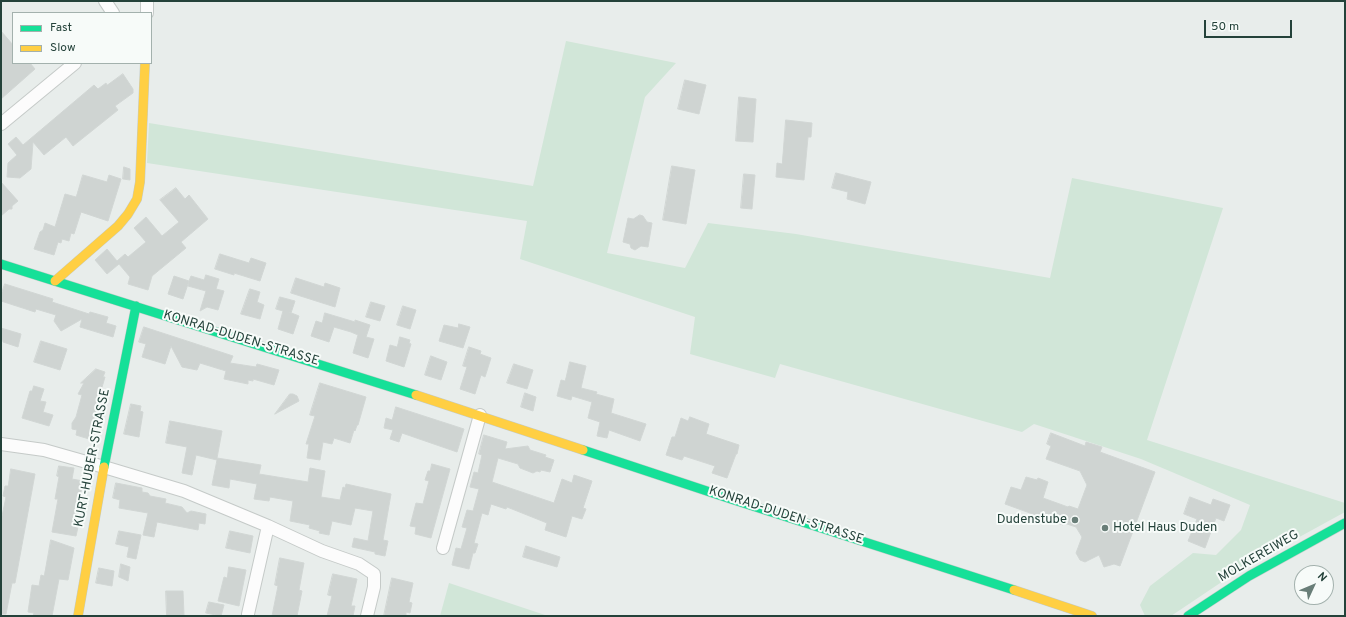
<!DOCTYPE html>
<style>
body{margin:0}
#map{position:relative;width:1346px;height:617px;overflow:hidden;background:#e8edeb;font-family:Overpass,sans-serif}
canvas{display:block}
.frame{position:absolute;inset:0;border:2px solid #24423a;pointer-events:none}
.legend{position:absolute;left:12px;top:12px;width:140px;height:52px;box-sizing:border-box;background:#f7fbf9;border:1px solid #a3b1ad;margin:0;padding:5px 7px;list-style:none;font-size:12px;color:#24423a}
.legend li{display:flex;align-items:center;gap:8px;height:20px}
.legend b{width:20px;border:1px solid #a3b1ad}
.north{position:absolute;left:1294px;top:565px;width:40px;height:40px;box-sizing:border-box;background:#f7fbf9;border:1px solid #a3b1ad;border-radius:50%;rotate:46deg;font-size:11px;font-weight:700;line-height:16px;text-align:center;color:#24423a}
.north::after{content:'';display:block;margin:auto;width:14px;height:18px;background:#697e78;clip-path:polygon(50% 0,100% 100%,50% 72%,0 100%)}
.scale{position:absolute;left:1204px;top:20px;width:88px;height:18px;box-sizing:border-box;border:2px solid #24423a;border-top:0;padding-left:5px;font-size:12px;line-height:14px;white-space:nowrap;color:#24423a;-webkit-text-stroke:3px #f7fbf9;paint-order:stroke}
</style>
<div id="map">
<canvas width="1346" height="617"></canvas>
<div class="frame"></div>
<ul class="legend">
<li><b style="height:5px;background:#16e098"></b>Fast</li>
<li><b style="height:5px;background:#ffcf43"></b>Slow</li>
</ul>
<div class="north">N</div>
<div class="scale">50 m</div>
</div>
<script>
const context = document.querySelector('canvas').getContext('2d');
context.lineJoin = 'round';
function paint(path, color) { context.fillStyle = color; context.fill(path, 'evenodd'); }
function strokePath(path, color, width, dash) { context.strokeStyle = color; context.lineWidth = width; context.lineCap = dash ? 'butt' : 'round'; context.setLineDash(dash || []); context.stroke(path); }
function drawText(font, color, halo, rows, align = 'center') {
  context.font = font + ' Overpass,sans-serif'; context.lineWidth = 4; context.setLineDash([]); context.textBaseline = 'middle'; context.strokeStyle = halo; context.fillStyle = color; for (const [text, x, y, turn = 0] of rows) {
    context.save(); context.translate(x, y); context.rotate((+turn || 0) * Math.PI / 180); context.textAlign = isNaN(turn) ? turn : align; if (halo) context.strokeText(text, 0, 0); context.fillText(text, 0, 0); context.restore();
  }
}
paint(new Path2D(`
 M566,41L676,63L645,97L607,253L685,268L708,223L796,234L1050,278L1072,178L1223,208L1147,440L1345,503V512L1241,569L1171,616H1145L1140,605L1150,586L1193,553L1216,555L1241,530L1250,505L1141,459L1034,424L1022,432L780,364L775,378L690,354L695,317L520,259L527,221L147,163L149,123L533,186Z
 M449,583L548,616H440Z`), '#d1e6d8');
const building = new Path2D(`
 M1,31L13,45V63H30L35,69L1,99Z
 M123,74L133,89V93L115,106L118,110L73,146L66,137L44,155L33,142L31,169L20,178L7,177L8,163L17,155L8,144L16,137L23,145L94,85L98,89L106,83L107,85Z
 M685,80L706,85L699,114L678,109Z
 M739,97L756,99L753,142L736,141Z
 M786,120L812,123L811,137H808L804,180L776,177L777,163L782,164Z
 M672,166L695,170L686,224L663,220Z
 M124,167L130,169V180L123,179Z
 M836,173L871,182L865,204L847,199L848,192L832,188Z
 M744,174L755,175L752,209L741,208Z
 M83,175L107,182L109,175L121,179L108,221L81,212L74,234L71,233L69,241L62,239L61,243L58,242L54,255L34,249L40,232L43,230L45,223L55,227L65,194L76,197Z
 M1,182L18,201L12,206V209H9L1,216Z
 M176,188L185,199L189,195L208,219L181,242L186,248L152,276L148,290L128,284L130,277L119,264L107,274L95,260L107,249L117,261L125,254L128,257L146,242L134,228L146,217L162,236L179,222L160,200Z
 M640,215L643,216L647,222L652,223L648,247L641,246L635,250L631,248L630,244L623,242L628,218L633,219Z
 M220,254L249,263L251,258L266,263L260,281L234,273V275L215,269Z
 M206,275L219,279L216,289L224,291L218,310L207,307L200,311L206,291L188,286L189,281L183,299L168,294L174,276L189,281L191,276L204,280Z
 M296,278L324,287L325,283L340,288L335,307L291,293Z
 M5,284L53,299L52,302L89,314L90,312L108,317L106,323L116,326L113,337L80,327L82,319L61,331L54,321L56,315L36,309L35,312L1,301V295Z
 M250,289L260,292L257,302L264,305L260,319L241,314Z
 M280,297L295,301L291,313L289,312L299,316L293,334L278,329L283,311L276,309Z
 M371,302L385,306L380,321L366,317Z
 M403,306L416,310L410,329L397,325Z
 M325,313L355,322V320L370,325L366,337L374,339L368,358L353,353L358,335L351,332L334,327L329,342L311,336L316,321L322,323Z
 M459,324L470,327L463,348L439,341L444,325L458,328Z
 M144,327L233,356L230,363L256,367L257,364L279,370L274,385L253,379V381L248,380V384L224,379L226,371L200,363L197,370L182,367L171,346L165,364L142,357L146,344L139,342Z
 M1,328L21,334L18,347L3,342V340H1Z
 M400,337L410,340L409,343L411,344L404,367L386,361L390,345L397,347Z
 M41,341L67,349L60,370L34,362Z
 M469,347L481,351L480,354L491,358L485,377L481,375L475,394L460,389L467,367L463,366Z
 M431,356L447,362L441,380L425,375Z
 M570,362L586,366L581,388L597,392L596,394L614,399L611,413L646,424L640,441L609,430L607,438L597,436L600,422L588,418L592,402L572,396L571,400L557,396L561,380L565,381Z
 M514,364L533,370L527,389L507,383Z
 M96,369L105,372L103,377H105L95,411L99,412L89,439L76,435L77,430L72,429V423L76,417L82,395L78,394L84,383H81Z
 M320,383L366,397L358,425H357L355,431L354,430L350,443L334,438L332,444L323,442L320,460L307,458L309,444H306L315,416L310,415Z
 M34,386L44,389L40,401L46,402L43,412L53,415L49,426L22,418L30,391H32Z
 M525,393L536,397L533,411L521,407Z
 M290,394H293L297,396L299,401L275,414Z
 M131,404L141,406L140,411L143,412L139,437L124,434Z
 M396,407L464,429L457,452L402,433L399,442L390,439L393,430L384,428L386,418L392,420Z
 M690,417L709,424L706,434L739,445L737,454H736L727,478L712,473L715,466L684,456L682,460L666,455L672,437H675L681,418L688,421Z
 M170,421L222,431L217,458L261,465L259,474L308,482L310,468L325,471L321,497L340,500L343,487L345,488L346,484L391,494L383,540L388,541L385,556L375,554V552L352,547L354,538L368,541L373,511L355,508L351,525L332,521L329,535L319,533L320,531L309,528L310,525L290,521L293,501L270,497L269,501L254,499L257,484L230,479L229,488L212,485L217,460L196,455L192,475L182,473L187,447L166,443Z
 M1051,433L1085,446L1086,442L1102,447L1100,452L1155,472L1120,566L1114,564L1104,567L1099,555L1085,562L1080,560L1076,553L1082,537L1076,527L1064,523L1063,525L1005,504L1011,487L1021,490L1026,477L1037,480L1038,478L1048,482L1043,498L1068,507L1069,506L1078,509L1087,485L1080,471L1046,459L1051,446L1047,444Z
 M484,435L507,442L505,449L528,446L530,450L546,455L545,457L554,460L550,472L541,470L540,472L537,471L533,473L520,468L518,464L498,458L492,482L554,503L562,479L572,483L574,475L592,481L583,508L586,509L582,519L572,516L566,537L545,530L547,523L507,507L506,509L491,504L488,515L482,513L474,543L478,544L475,553H473L469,569L452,565L456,548L461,549L467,528L462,527L467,510L473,511L479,489L470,487L474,472L478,473L482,455L479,454Z
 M432,464L450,469L431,538L415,534L416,527L410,526L416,503L423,504L429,481L425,480L428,471H430Z
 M59,466L74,468L72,479L83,481L78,508L82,509L76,536L52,532L58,499H55L59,477L57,476Z
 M11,469L35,474L15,583H12L6,614H1V521L6,497L3,496L5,486H8Z
 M116,483L142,488V492L148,493L150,496L166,499L165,503L182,507L187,513L191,511L206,514L205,524L199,523L198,530L157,522L154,537L143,535L148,513L119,508L120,500L113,498Z
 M1190,497L1211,505L1213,499L1230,505L1224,521L1216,518L1205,548L1188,541L1197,519L1184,514Z
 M119,531L141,535L136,559L127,557L129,547L116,544Z
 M230,531L253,536L250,553L226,548Z
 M51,540L74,548L68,580L59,579L52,616H33L34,613L28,612L32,585L39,586L41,575L44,576Z
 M526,546L560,557L557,567L523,557Z
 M280,558L304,563L299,590L302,591L297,616H272L278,586L275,585Z
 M121,564L130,567L128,581L119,577Z
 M229,567L246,570L239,606L218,601L224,577L227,578Z
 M99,568L114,571L112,586L96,583Z
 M333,574L357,579L351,606H355L353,616H327L332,596L328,595Z
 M392,578L413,583L409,602L412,603L410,613L406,612V616H384Z
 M166,591H183L184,615L167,616Z
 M209,602L224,605L221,616L206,613Z`);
paint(building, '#cfd4d2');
strokePath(building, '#d1d6d4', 1);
const street = new Path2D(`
 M105,1L113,13
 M147,13V1
 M1,124L75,63
 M1,444L44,450L104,467L184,491L268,526
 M443,548L480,415
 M248,614L268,526L322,551L359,564L374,574V587L367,616`);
const fast = new Path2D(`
 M1,264L416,395
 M583,450L731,499L1014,590
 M104,467L136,306
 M1188,616L1249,576L1345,523`);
const slow = new Path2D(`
 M55,281L118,226L128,214L137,199L140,182L145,63
 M416,395L583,450
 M1014,590L1092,616
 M78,616L104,467`);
strokePath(street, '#c5cac8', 14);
strokePath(fast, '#c3cbc8', 10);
strokePath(slow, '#c3cbc8', 10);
strokePath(street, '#fcfcfc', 12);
strokePath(fast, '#16e098', 9);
strokePath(slow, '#ffcf43', 9);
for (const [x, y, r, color] of [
 [1075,520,4,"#697e78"],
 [1105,528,4,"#697e78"]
]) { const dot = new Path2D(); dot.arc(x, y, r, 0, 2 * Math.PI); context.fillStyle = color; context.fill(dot); strokePath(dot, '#f7fbf9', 1.5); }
drawText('13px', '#24423a', '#f7fbf9', [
 ["KONRAD-DUDEN-STRASSE",241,339,17],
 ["KURT-HUBER-STRASSE",93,458,-79],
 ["KONRAD-DUDEN-STRASSE",786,516,18],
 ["MOLKEREIWEG",1259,557,-30]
]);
drawText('13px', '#24423a', '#f7fbf9', [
 ["Dudenstube",1067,520],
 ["Hotel Haus Duden",1113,528,"left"]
], 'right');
</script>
